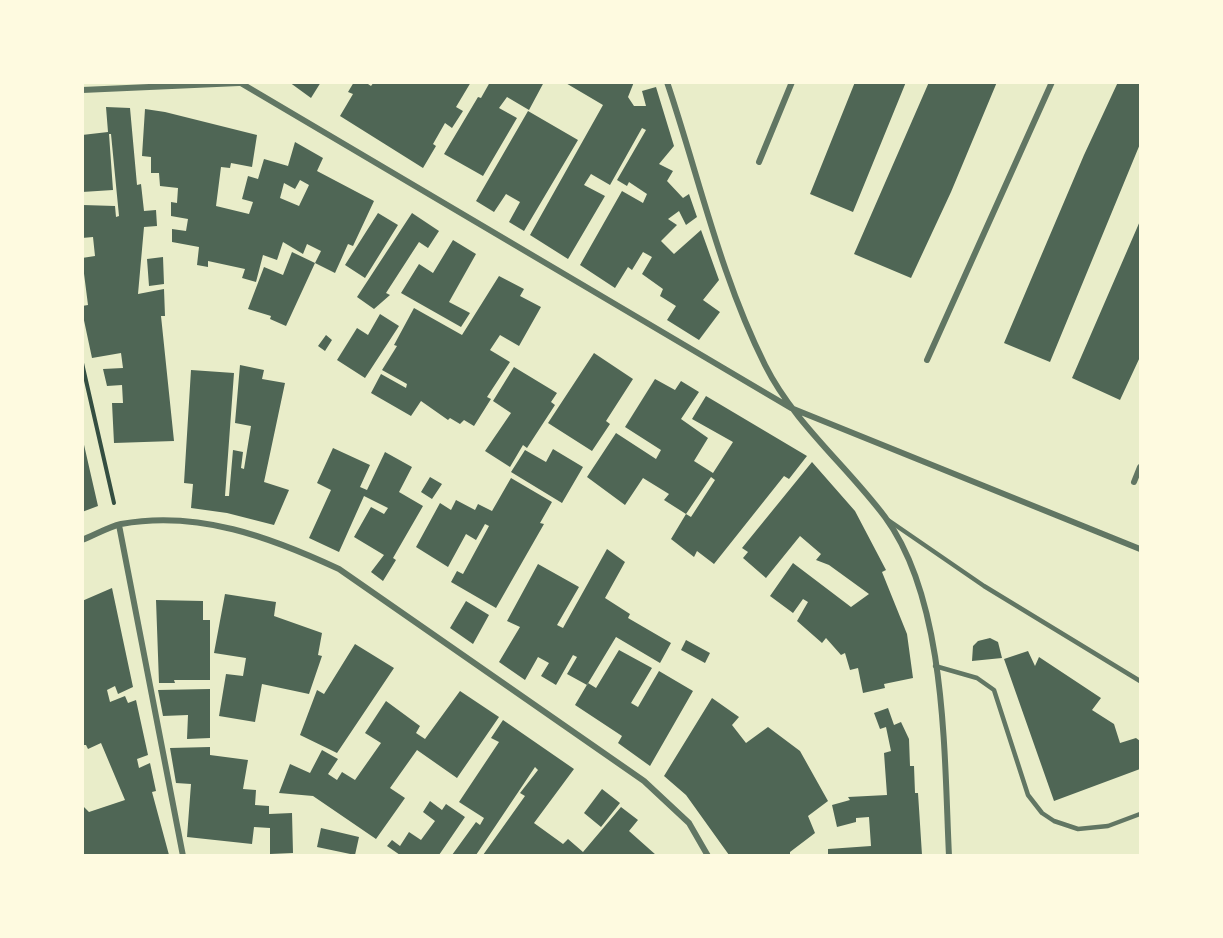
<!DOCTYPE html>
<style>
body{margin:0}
#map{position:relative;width:1223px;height:938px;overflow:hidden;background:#e9edc9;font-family:Karla,sans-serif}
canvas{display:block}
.frame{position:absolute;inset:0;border:84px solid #fefae0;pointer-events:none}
</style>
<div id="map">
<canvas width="1223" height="938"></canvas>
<div class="frame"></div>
</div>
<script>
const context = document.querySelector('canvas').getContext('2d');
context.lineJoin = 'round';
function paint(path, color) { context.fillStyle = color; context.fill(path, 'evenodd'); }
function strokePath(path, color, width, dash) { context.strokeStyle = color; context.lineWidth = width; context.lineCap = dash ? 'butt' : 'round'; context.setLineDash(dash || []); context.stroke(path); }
paint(new Path2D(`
 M289,82H321L311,98Z
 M354,82H365L371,86L374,82H471L456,107L463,111L452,128L445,123L433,144L436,146L423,168L340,116L353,94L348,92Z
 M490,82H544L529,110L507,97L499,108L517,118L483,176L444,154L478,97L481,98Z
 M564,82H634L628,97L634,106H646L642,91L656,87L674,146L659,164L673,171L667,181L683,198L689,194L697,217L686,225L679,211L668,219L677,225L661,241L674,254L701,230L719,280L703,300L720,312L699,340L667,320L676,306L660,296L663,289L642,274L652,257L643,252L632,270L628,267L615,288L580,265L622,191L643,203L647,194L629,182L627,186L617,180L646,130L642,128L610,185L591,174L584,185L605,196L568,259L530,235L603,105Z
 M855,82H906L853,212L810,194Z
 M929,82H997L951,192L911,278L854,254Z
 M1118,82H1140V144L1050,362L1004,343L1084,155Z
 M106,107L130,108L137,185L141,184L144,211L156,210L157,226L144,227L138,294L164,289L165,316H161L174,441L114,443L112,403H123L122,385L107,386L103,369L123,368L121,353L92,358L82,311V306L88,305L82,258L95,256L93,237L82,238L83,205L115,206L116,217L119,216L111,134H109L113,190L82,192V135L108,132Z
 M145,109L165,112L257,135L252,167L231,163L230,168L221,167L216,206L249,214L253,202L242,199L248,176L258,179L264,159L288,166L295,142L323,158L317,171L374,201L353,246L348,244L335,273L315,263L286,326L270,319L271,316L248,309L264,267L283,275L292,252L315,263L321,251L307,244L303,254L283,242L277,260L263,255L256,282L242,278L245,269L208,261V267L197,265L199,247L172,242V229L186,231L188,219L171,216V202L177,203L178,188L160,186L159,173H151V157L142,156ZM300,180L309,185L299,206L280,198L284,183L295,189Z
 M528,111L578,140L524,231L509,222L520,202L506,194L494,212L476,201Z
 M378,213L398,225L365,278L345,265Z
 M412,213L439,231L428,248L419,242L386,293L390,295L374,309L357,297Z
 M1140,221V357L1120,400L1072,378Z
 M453,240L476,254L449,302L470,313L461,327L401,293L419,264L433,273Z
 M163,257L164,284L149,286L147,259Z
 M499,276L524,289L520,296L541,307L519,346L500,335L490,350L510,362L487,397L491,399L474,426L464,420L460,424L450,418L448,420L421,401L411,416L371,393L381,374L406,388L407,384L382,370L397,346L394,345L414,308L462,335Z
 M380,314L399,326L365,378L337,360L357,328L368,335Z
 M326,335L332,340L325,351L318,346Z
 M594,353L633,379L606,421L610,424L592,451L548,423Z
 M240,365L264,370L262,379L285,383L264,482L289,490L274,525L227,513L191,508L193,484L184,483L191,370L234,373L225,496H229L233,450L243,452L241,468L244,469L251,426L235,423Z
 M514,367L557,393L551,402L555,405L527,448L523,445L510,467L485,451L511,413L493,401Z
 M655,379L675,390L681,381L699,392L681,419L708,438L694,461L713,473L733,442L692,419L706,396L807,456L789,479L784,476L714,564L697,551L694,557L671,539L686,514L664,500L669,494L643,478L625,505L587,477L616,433L656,459L661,450L625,427ZM711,477L715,480L691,517L686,514Z
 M82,436L98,506L82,512Z
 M333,448L370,465L360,487L367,490L385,452L412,467L399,492L423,506L393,558L396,560L383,581L371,572L384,555L354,537L371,507L384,514L388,508L364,496L339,552L309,538L331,490L317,483Z
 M553,449L583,467L562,503L511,472L525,450L546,462Z
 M812,462L855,511L886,570L882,572L907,634L913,678L884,684L885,688L863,693L858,668L850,670L845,653L841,655L826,638L822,643L797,621L808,602L803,599L793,613L770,596L793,563L851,607L869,594L829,565L816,560L821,554L800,536L766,578L743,558L748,552L742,548Z
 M430,477L442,484L432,499L421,492Z
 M511,478L552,502L540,523L544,524L496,608L451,582L457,571L463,574L489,526L485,524L476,540L466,534L448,567L416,547L440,503L451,510L456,500L475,510L478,504L492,511Z
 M607,549L625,562L605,598L630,614L628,618L671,643L660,663L616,637L587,685L567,674L577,657L573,655L556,685L541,676L549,663L538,657L525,680L499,662L520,627L507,621L538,564L579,587L557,625L563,628Z
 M112,588L133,687L118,694L115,686L107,690L110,702L125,696L128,703L136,700L148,755L137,759L139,768L150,763L156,791L152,792L169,855H82V805L89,812L125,800L101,743L88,749L86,745H82V601Z
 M225,594L276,602L274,616L322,633L318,655L322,656L309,694L262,684L255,722L219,716L226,674L243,676L246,658L214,653Z
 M156,600L203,601V620H210V680H174L175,683H159Z
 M466,601L489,615L473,644L450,628Z
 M990,638L998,642L1002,658L972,661L973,646L978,641Z
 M686,640L710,653L705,663L681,650Z
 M355,644L394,668L337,753L300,735L317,690L324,694Z
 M619,650L652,668L631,703L638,707L659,671L693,691L650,766L618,743L622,736L575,705L588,683L596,688Z
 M1028,651L1035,666L1039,657L1101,698L1092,710L1114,724L1120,743L1136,738L1140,741V769L1054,801L1004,659Z
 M210,689V738L187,739L188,715L163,716L158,690Z
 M460,691L499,717L457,778L417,750L390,788L405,798L376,839L313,796L279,793L290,764L310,773L322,750L338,759L328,774L337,780L342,772L355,780L381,743L365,733L386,701L420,726L416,733L425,739Z
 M712,698L739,717L732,725L746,743L768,727L800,751L828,801L808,816L815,833L790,852V855H729L686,795L664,776Z
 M888,708L894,725L901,722L909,739L910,766H914L915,793H918L922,855H828V849L871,846L869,817L856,818V822L837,827L832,805L850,800L848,797L887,795L884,753L891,751L886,727L880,729L874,713Z
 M503,720L574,769L534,823L563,844L568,839L583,852L621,807L638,820L629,831L656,855H483L525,796L520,793L538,770L535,767L476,855H452L476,822L480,825L484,818L459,802L499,742L491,738Z
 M210,747V755L248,760L243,789L256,790L255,805L269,806V814L292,813L293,853L270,854V828L254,827L252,844L187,837L191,784L176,783L170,748Z
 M602,789L620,803L601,827L584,813Z
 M430,801L442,810L446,804L465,817L439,855H400L387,846L392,840L400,846L409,832L421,840L435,821L423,812Z
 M321,828L359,837L355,855L317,847Z`), '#4f6655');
strokePath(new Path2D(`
 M82,363L114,503`), '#344e41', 4);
strokePath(new Path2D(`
 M888,520L984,586L1140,681
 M935,666L977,678L994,690L1028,795L1042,813L1054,821L1078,829L1108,826L1140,814`), '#617663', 4.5);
strokePath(new Path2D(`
 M239,82L791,408L1140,549
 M667,82C699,177 720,275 765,365C794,423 846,465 885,517C947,601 944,755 949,856
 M82,90L239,83
 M759,162L792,82
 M927,360L1052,82
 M1134,482L1140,467
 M119,525L183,856
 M82,540C95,535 108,527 121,524C198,510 270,537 339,569L644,781L689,823L708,856`), '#617663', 6);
</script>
